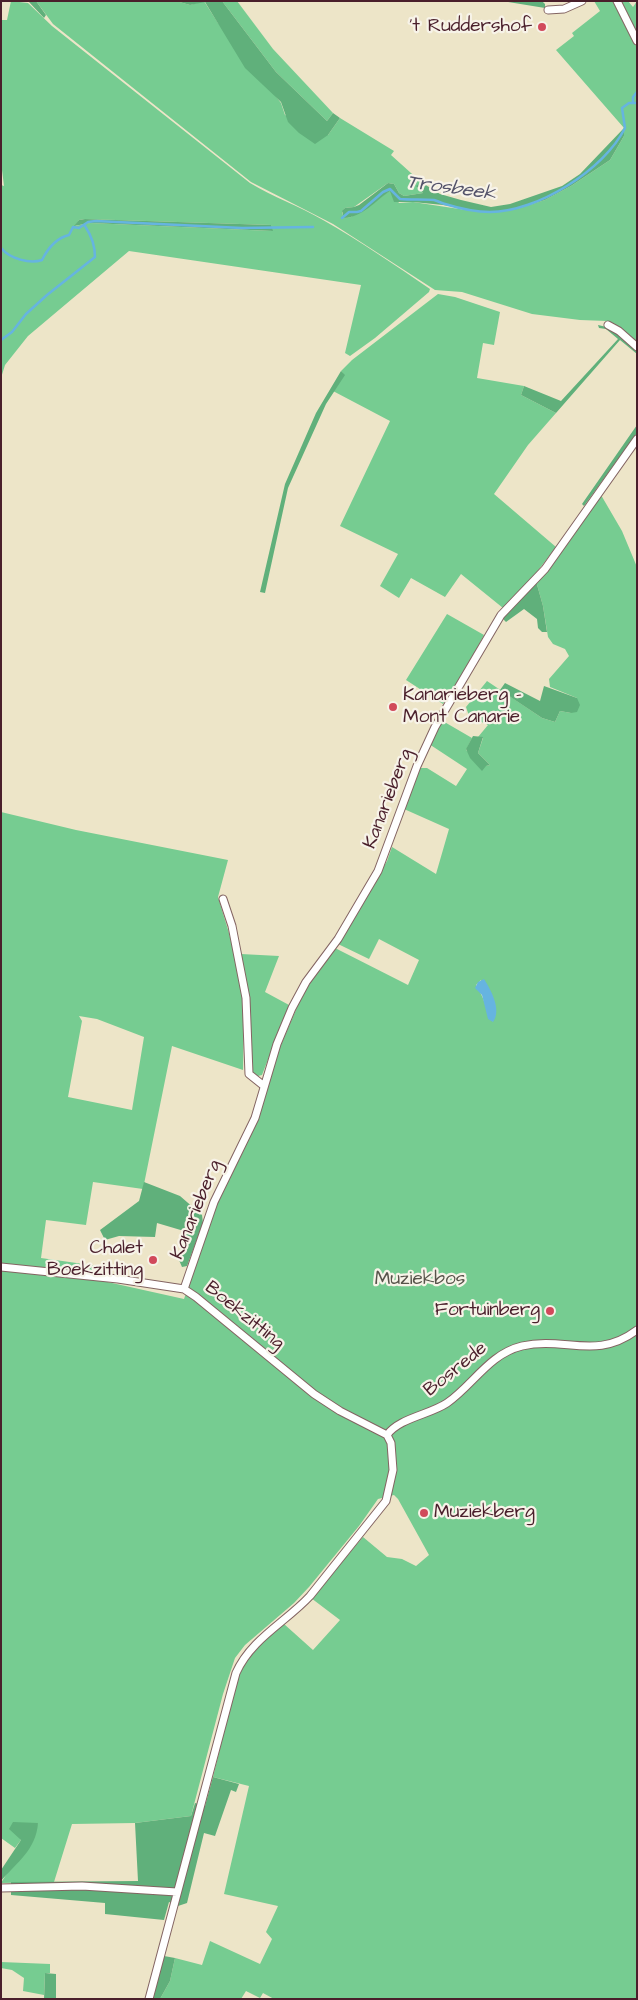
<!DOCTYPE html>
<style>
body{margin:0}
#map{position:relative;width:638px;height:2000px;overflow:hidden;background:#ede5c8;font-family:"Architects Daughter",sans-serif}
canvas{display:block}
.frame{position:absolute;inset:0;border:2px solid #4a1f2b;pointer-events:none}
</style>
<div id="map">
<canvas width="638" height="2000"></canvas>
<div class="frame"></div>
</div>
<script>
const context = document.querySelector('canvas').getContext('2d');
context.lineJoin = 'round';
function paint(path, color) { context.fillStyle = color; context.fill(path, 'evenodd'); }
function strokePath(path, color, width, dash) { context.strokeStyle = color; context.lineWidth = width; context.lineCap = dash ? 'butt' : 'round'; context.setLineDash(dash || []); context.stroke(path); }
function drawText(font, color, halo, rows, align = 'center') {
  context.font = font + ' "Architects Daughter",sans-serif'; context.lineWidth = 4.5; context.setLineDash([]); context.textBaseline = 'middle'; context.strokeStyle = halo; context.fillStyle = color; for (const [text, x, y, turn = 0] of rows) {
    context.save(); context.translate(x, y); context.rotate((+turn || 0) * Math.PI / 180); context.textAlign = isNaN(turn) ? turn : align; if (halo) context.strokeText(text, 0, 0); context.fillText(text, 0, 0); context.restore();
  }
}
paint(new Path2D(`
 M11,1L28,3L52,26L250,183C273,197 299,206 323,220C360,241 395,265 430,289L429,292L375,338L350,356L345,353L361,285L129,251L28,336L5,365L1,378V185L4,186L1,162V20H7ZM85,219L271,225L272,231L90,223L75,226L79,220Z
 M36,1H176L190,5L204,1L218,23L281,103L285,115L328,135L340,118L394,151L391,155L421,182L417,187L423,193L404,196L399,193L394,184L388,183L354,207L345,208L342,212L344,218L351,217L391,190L399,203L413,202L466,210L517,209L545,200L571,186L610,160L624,136V128L556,50L574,36L572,33L600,11L594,1H615L631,38L637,47V343L614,324L607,321L580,320L532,314L462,292L435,290L333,224L251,182L53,24Z
 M222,1H237L273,49L333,113L327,121L276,72Z
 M621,1H628L633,7L637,1V36Z
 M438,294L455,297L500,312L494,345L483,343L477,378L524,386L521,395L556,413L528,445L494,494L556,547L530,581L503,608L461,574L445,597L411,578L399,598L380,586L398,554L340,526L390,421L333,391L344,375L341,371L352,360Z
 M601,495L622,531L637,567V1999H274L263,1993L260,1998L246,1991L241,1999H160L170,1981L175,1958L202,1965L210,1941L260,1964L272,1939L266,1932L278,1906L224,1894L249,1786L213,1777L238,1675L249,1654L284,1624L313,1650L340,1620L311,1598L363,1537L387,1557L402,1559L416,1566L429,1555L398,1499L394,1495L378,1499L359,1526L309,1587L294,1603L245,1645L235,1658L223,1694L191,1816L135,1823L72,1824L54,1882L1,1883L38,1823H13L21,1840L15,1848L1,1838V812L76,830L228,860L218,897L229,933L241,985L244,1011L243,1070L172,1046L143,1189L93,1182L86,1225L46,1220L41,1258L105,1267L103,1281L184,1299L216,1206L255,1122L278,1052L307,984L335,948L408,985L419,960L379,939L369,959L338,944L387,861L392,847L436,874L449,829L404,809L419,768H427L456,786L467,769L429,744L441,720L472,738L466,750L486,766L490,765L478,753L483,738L478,737L488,725L469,716L466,707L487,681L542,718L555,722L560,711L571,713L577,698L550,687L549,679L569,656L565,649L553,644L548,637L543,606L536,581ZM481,980L493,1022C486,1009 484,997 476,985ZM79,1016L97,1019L144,1037L132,1110L68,1097L82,1021Z
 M447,614L484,635L465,671L443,704L406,680Z
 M241,954L279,956L265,992L289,1005L262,1075L258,1076L251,1073L246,984Z
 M1,1962L50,1964V1973H45L44,1995L23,1991L24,1978L12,1970L1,1968Z`), '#76cc91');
paint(new Path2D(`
 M28,1H36L46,15L44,18Z
 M176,1H222L276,72L327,121L333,113L340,118L328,135L315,144L299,133L288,122L281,102L245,68L205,2L190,5Z
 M502,1H542L545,4V8Z
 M624,128V136L610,160L571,186L545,200L517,209L490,213L443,205L413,202H394L390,191C375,201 363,217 344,218L342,211L345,208L354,207L359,205L388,183L394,184L399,193L404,196L423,193L416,186L421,182L440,194L461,200L491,207L510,204L562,186L580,174Z
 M85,219L271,225L273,231L90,223L74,226L79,220Z
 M598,325L611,328L637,349V354L620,340L556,413L521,395L524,386L561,401L618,339L606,329L599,328Z
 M341,371L345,375L326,404L288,488L265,593L260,592L285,484L316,413Z
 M637,425V433L584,506L582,504Z
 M536,581L543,606L547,632H542L538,628L537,619L524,609L506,622L502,618Z
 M505,683L540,701L544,686L577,698L580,705L577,712L571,713L560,711L555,722L542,718L500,690Z
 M473,736L483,737L478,753L490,765L486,766L482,771L470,758L466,749Z
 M144,1182L180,1196L202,1215L203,1223L187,1266L182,1267L179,1260L184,1231L157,1223L155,1237L119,1236L105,1240L100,1230L139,1201Z
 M213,1777L239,1784L236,1792L231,1790L215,1836L204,1833L187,1903L178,1906L169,1902L164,1920L105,1914V1903L11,1895V1882L138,1881L135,1823L191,1816L195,1803L205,1806Z
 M13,1822L38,1823C36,1850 17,1862 1,1881V1870L21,1840L9,1829Z
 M164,1956L175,1958L170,1981L160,1999H152Z
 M45,1973L56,1974V1999H44Z`), '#60b07b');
paint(new Path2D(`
 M484,979C491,990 502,1010 493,1022L488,1019L482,995L475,988L478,982Z`), '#66b4e0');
strokePath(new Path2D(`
 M633,102V97L637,92
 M342,218L349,212H357L361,211L383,192L390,189L400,199C411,200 423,199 434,200C438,201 441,203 445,204C458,208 476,212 490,212C537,212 604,170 625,128L622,108L629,103H637
 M1,248C10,259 30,264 42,260C48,248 56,238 69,235L73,227L79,228L88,222L96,221L242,228L313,227
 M1,340L12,332L26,314L47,295L95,257C95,247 91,235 85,226`), '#66b4e0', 2.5);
const street = new Path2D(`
 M617,1L637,41
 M548,10L564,9L582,1
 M608,325L619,331L637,347
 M223,899L232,926L246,998L249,1074L264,1086
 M1,1267L118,1279L184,1289L196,1297L314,1394L340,1411L387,1435
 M184,1289L214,1202L255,1118L277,1044L292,1008L306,982L338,939L378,871L417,766L435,727L501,615L545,569L637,439
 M387,1435C399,1418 429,1415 447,1403C473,1385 489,1354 522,1346C565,1336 596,1361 637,1330
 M1,1888L82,1886L177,1892
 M149,1999L236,1673C251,1639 286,1622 310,1596L386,1501L393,1470L391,1443L387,1435`);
strokePath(street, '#836462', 9);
strokePath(street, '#fff', 7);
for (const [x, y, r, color] of [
 [542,27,5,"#d1495b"],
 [393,707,5,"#d1495b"],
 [153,1260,5,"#d1495b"],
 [550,1311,5,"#d1495b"],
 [424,1513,5,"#d1495b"]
]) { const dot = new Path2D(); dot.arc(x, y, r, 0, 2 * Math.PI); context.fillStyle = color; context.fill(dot); strokePath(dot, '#f7f3e8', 2); }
drawText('19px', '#4a1f2b', '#f7f3e8', [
 ["'t Ruddershof",532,27],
 ["Kanarieberg -",403,696,"left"],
 ["Mont Canarie",403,718,"left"],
 ["Chalet",143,1249],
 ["Boekzitting",143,1271],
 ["Fortuinberg",540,1311],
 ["Muziekberg",434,1513,"left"]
], 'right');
drawText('19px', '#4a1f2b', '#f7f3e8', [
 ["Kanarieberg",389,799,-69],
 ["Kanarieberg",197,1210,-68],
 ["Boekzitting",244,1316,39],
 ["Bosrede",456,1370,-39]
]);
drawText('19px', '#57534a', '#f7f3e8', [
 ["Muziekbos",420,1280]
]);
drawText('italic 20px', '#54536a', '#f7f3e8', [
 ["Trosbeek",451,189,8]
]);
</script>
